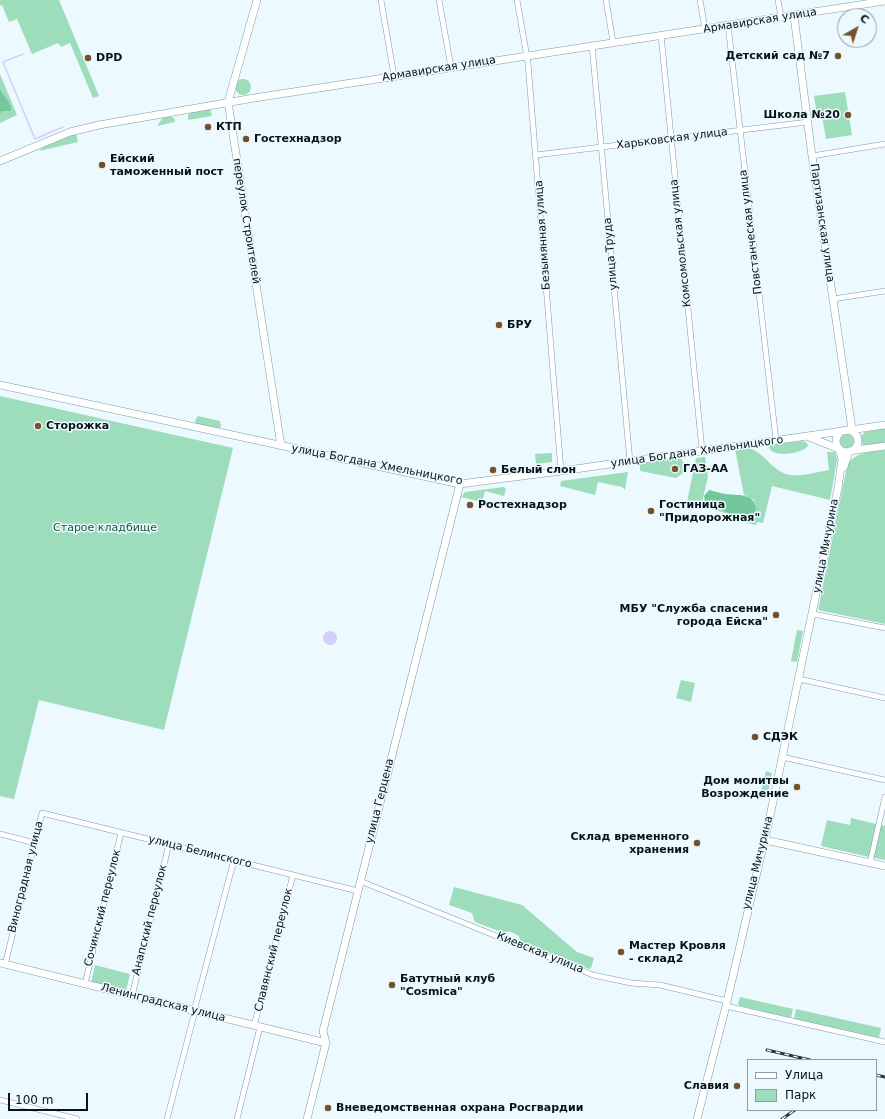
<!DOCTYPE html>
<meta charset="utf-8">
<style>
body{margin:0}
#map{position:relative;width:885px;height:1119px;overflow:hidden;background:#ecf9ff;font-family:"DejaVu Sans",sans-serif}
canvas{display:block}
.legend{position:absolute;left:747px;top:1059px;width:130px;height:52px;box-sizing:border-box;background:#ecf9ff;border:1px solid #909da2;margin:0;padding:5px 7px;list-style:none;font-size:12px;color:#071317}
.legend li{display:flex;align-items:center;gap:8px;height:20px}
.legend b{width:20px;border:1px solid #909da2}
.north{position:absolute;left:837px;top:8px;width:40px;height:40px;box-sizing:border-box;background:#ecf9ff;border:1px solid #909da2;border-radius:50%;rotate:39deg;font-size:11px;font-weight:700;line-height:16px;text-align:center;color:#071317}
.north::after{content:'';display:block;margin:auto;width:14px;height:18px;background:#76522c;clip-path:polygon(50% 0,100% 100%,50% 72%,0 100%)}
.scale{position:absolute;left:8px;top:1093px;width:80px;height:18px;box-sizing:border-box;border:2px solid #071317;border-top:0;padding-left:5px;font-size:12px;line-height:14px;white-space:nowrap;color:#071317;-webkit-text-stroke:3px #ecf9ff;paint-order:stroke}
</style>
<div id="map">
<canvas width="885" height="1119"></canvas>
<ul class="legend">
<li><b style="height:5px;background:#fff"></b>Улица</li>
<li><b style="height:11px;background:#9dddbc"></b>Парк</li>
</ul>
<div class="north">С</div>
<div class="scale">100 m</div>
</div>
<script>
const context = document.querySelector('canvas').getContext('2d');
context.lineJoin = 'round';
function paint(path, color) { context.fillStyle = color; context.fill(path, 'evenodd'); }
function strokePath(path, color, width, dash) { context.strokeStyle = color; context.lineWidth = width; context.lineCap = dash ? 'butt' : 'round'; context.setLineDash(dash || []); context.stroke(path); }
function drawText(font, color, halo, rows, align = 'center') {
  context.font = font + ' "DejaVu Sans",sans-serif'; context.lineWidth = 3; context.setLineDash([]); context.textBaseline = 'middle'; context.strokeStyle = halo; context.fillStyle = color; for (const [text, x, y, turn = 0] of rows) {
    context.save(); context.translate(x, y); context.rotate((+turn || 0) * Math.PI / 180); context.textAlign = isNaN(turn) ? turn : align; if (halo) context.strokeText(text, 0, 0); context.fillText(text, 0, 0); context.restore();
  }
}
paint(new Path2D(`
 M0,0H59L99,96L93,98L70,43L61,47L58,43L32,54L17,19L9,22L2,5L0,6Z
 M0,74L17,115L0,123Z
 M235 87a8 8 0 1 1 16 0a8 8 0 1 1-16 0Z
 M845,92L852,135L826,139L822,116H817L814,96Z
 M210,108L212,116L188,120V115L191,112Z
 M169,116L174,118L175,122L157,126L163,117Z
 M76,134L78,142L39,151L44,146Z
 M0,396L233,448L164,730L39,700L14,799L0,796Z
 M198,416L220,421L221,426L219,429L196,424L195,420Z
 M885,428V443L867,446L862,444L861,436L865,432Z
 M840 441a7 7 0 1 1 14 0a7 7 0 1 1-14 0Z
 M803,441L807,443L808,446C801,454 774,458 769,448L770,445Z
 M748,448C764,452 771,469 786,474C798,478 817,472 829,470L827,452H835L837,460L830,500L772,486L763,523L757,522L756,525L729,519L730,514L713,510L705,505L704,502L730,512C737,518 748,520 756,515L754,500L744,495L735,449Z
 M885,450V624L818,610L847,466C855,451 871,452 885,450Z
 M552,453V462L536,464L535,454Z
 M680,457L686,466L683,473L676,478L640,471V462Z
 M705,457L708,477L701,506L687,502L696,458Z
 M628,472L625,490L622,487L598,482L595,495L560,486L561,481Z
 M504,487L506,489L504,496L485,491L482,502L461,497L465,492Z
 M797,630L803,631L797,662L791,661Z
 M681,680L695,683L691,702L676,698Z
 M766,771L772,773L768,793L761,792Z
 M851,818L876,824L869,857L821,846L827,820L850,825Z
 M881,825L885,826V860L873,858Z
 M454,887L522,905L577,952L594,958L591,968L589,969L521,942L519,936L509,931L504,933L475,922L472,913L449,905Z
 M95,965L130,974L126,991L91,983Z
 M740,997L793,1009L791,1018L740,1006L738,1004Z
 M796,1009L881,1028L879,1038L794,1019Z`), '#9dddbc');
paint(new Path2D(`
 M0,89C3,97 12,102 11,111H2L0,113Z
 M709,490C714,491 719,493 725,494C742,496 757,492 756,515C744,525 720,507 705,503L704,496Z`), '#74c69d');
paint(new Path2D(`
 M323 638a7 7 0 1 1 14 0a7 7 0 1 1-14 0Z`), '#d2cffa');
strokePath(new Path2D(`
 M23,54L3,62L35,139L63,127`), '#d2cffa', 1.5);
const street = new Path2D(`
 M381,0L394,76
 M439,0L451,67
 M517,0L528,63L561,471
 M606,0L613,42
 M700,0L705,29
 M778,0L781,18
 M728,25L776,440
 M661,35L702,450
 M592,45L630,462
 M536,155L808,122
 M812,156L885,144
 M833,299L885,291
 M813,614L885,628
 M799,679L885,698
 M782,757L885,780
 M0,834L35,843
 M870,863L885,797
 M360,881L593,975L631,983L660,985L727,1001
 M5,965L42,813L358,891
 M85,984L121,833
 M132,996L169,844
 M726,1006L885,1042
 M194,1011L234,860
 M254,1026L293,875
 M0,1100L77,1119
 M167,1119L195,1011
 M237,1119L260,1027`);
const secondary = new Path2D(`
 M257,0L228,102L281,446
 M794,16L812,156L852,429
 M0,161L70,132L99,125L254,98L885,1
 M0,385L460,484L561,471L885,425
 M836 441a11 11 0 1 1 22 0a11 11 0 1 1-22 0Z
 M844,467L849,451L885,446
 M765,840L885,866
 M0,963L326,1043
 M307,1119L326,1043L323,1031L460,484
 M697,1119L726,1006L770,816L838,488L842,459L839,449L809,437`);
strokePath(street, '#7c9ba8', 6);
strokePath(secondary, '#7c9ba8', 8);
strokePath(street, '#fff', 5);
strokePath(secondary, '#fff', 7);
const rail = new Path2D(`
 M767,1050L810,1060
 M876,1075L885,1077
 M782,1119L795,1110`);
strokePath(rail, '#293539', 3);
strokePath(rail, '#ecf9ff', 1.5, [4.5]);
for (const [x, y, r, color] of [
 [838,56,4,"#76522c"],
 [88,58,4,"#76522c"],
 [848,115,4,"#76522c"],
 [208,127,4,"#76522c"],
 [246,139,4,"#76522c"],
 [102,165,4,"#76522c"],
 [499,325,4,"#76522c"],
 [38,426,4,"#76522c"],
 [675,469,4,"#76522c"],
 [493,470,4,"#76522c"],
 [470,505,4,"#76522c"],
 [651,511,4,"#76522c"],
 [776,615,4,"#76522c"],
 [755,737,4,"#76522c"],
 [797,787,4,"#76522c"],
 [697,843,4,"#76522c"],
 [621,952,4,"#76522c"],
 [392,985,4,"#76522c"],
 [737,1086,4,"#76522c"],
 [328,1108,4,"#76522c"]
]) { const dot = new Path2D(); dot.arc(x, y, r, 0, 2 * Math.PI); context.fillStyle = color; context.fill(dot); strokePath(dot, '#ecf9ff', 1.5); }
drawText('11px', '#071317', '#ecf9ff', [
 ["Армавирская улица",760,21,-9],
 ["Армавирская улица",439,69,-9],
 ["Харьковская улица",672,139,-7],
 ["переулок Строителей",246,221,81],
 ["Партизанская улица",822,223,82],
 ["Повстанческая улица",751,232,-97],
 ["Безымянная улица",543,235,-94],
 ["Комсомольская улица",681,243,-96],
 ["улица Труда",611,254,-95],
 ["улица Богдана Хмельницкого",697,452,-8],
 ["улица Богдана Хмельницкого",377,465,11],
 ["улица Мичурина",826,546,-79],
 ["улица Герцена",380,801,-76],
 ["улица Белинского",200,852,14],
 ["улица Мичурина",758,863,-76],
 ["Виноградная улица",26,877,-76],
 ["Сочинский переулок",103,908,-76],
 ["Анапский переулок",150,920,-76],
 ["Славянский переулок",274,950,-76],
 ["Киевская улица",540,953,22],
 ["Ленинградская улица",163,1003,14]
]);
drawText('bold 11px', '#071317', '#ecf9ff', [
 ["Детский сад №7",830,56,"right"],
 ["DPD",96,58],
 ["Школа №20",840,115,"right"],
 ["КТП",216,127],
 ["Гостехнадзор",254,139],
 ["Ейский",110,159],
 ["таможенный пост",110,172],
 ["БРУ",507,325],
 ["Сторожка",46,426],
 ["ГАЗ-АА",683,469],
 ["Белый слон",501,470],
 ["Ростехнадзор",478,505],
 ["Гостиница",659,505],
 ["\"Придорожная\"",659,518],
 ["МБУ \"Служба спасения",768,609,"right"],
 ["города Ейска\"",768,622,"right"],
 ["СДЭК",763,737],
 ["Дом молитвы",789,781,"right"],
 ["Возрождение",789,794,"right"],
 ["Склад временного",689,837,"right"],
 ["хранения",689,850,"right"],
 ["Мастер Кровля",629,946],
 ["- склад2",629,959],
 ["Батутный клуб",400,979],
 ["\"Cosmica\"",400,992],
 ["Славия",729,1086,"right"],
 ["Вневедомственная охрана Росгвардии",336,1108]
], 'left');
drawText('11px', '#18573c', '#ecf9ff', [
 ["Старое кладбище",105,528]
]);
</script>
